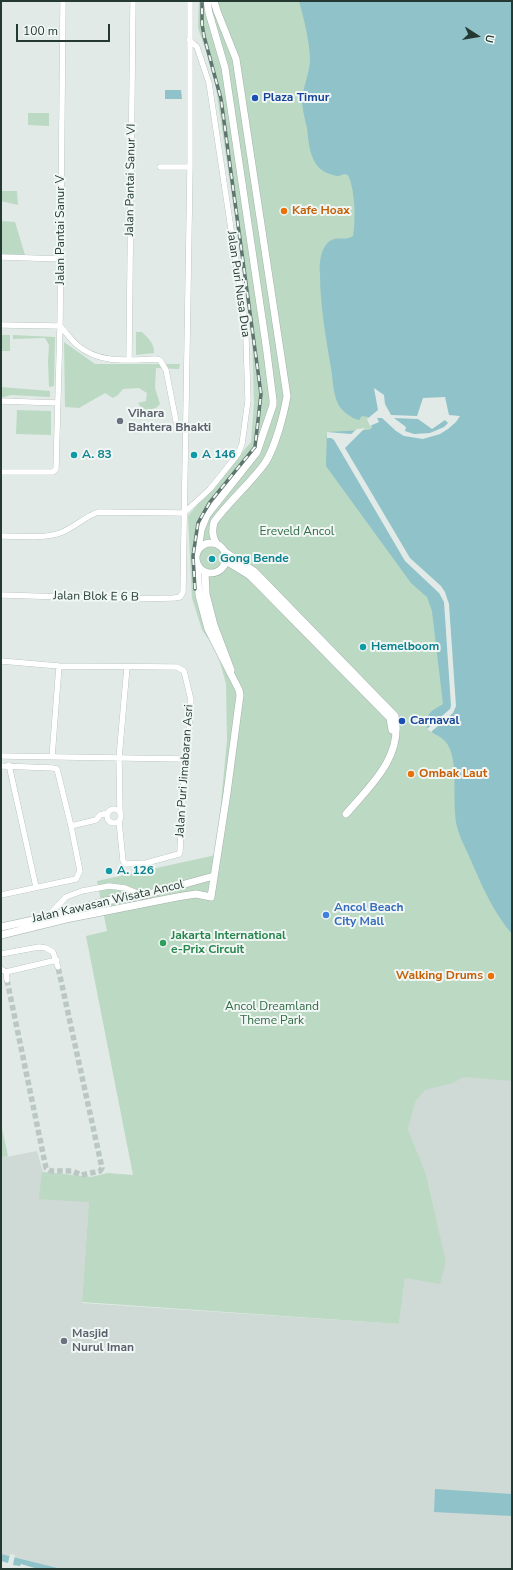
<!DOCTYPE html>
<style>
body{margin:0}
#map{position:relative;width:513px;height:1570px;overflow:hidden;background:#e1eae6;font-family:"Nunito Sans",sans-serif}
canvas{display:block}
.frame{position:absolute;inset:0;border:2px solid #233932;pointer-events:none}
.north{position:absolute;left:457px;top:16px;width:40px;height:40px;-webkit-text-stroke:3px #f1f7f4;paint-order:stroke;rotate:102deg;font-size:11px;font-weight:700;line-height:16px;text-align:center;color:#233932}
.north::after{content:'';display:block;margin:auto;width:14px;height:18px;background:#233932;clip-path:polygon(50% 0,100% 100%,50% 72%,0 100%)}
.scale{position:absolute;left:16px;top:24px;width:94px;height:18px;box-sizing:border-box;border:2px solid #233932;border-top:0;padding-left:5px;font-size:12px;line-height:14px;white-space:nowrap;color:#233932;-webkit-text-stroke:3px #f1f7f4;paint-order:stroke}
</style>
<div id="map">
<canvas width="513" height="1570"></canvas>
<div class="frame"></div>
<div class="north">U</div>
<div class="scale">100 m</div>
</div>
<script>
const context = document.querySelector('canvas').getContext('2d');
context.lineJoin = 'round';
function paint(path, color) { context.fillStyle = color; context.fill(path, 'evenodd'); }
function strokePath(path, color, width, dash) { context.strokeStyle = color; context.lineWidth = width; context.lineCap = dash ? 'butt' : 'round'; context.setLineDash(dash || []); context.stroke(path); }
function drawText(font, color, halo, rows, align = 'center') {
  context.font = font + ' "Nunito Sans",sans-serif'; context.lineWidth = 4; context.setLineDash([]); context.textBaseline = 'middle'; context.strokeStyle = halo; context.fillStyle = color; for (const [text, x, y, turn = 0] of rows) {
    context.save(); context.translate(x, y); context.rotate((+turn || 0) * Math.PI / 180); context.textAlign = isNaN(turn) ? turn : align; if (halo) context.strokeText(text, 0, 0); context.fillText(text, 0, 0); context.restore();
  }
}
paint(new Path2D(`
 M512,969V1569H63L1,1554V1158L37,1151L43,1172L91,1177L82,1303L399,1324L405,1278L446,1261L426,1174L408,1129L416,1101Z`), '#cfd9d5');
paint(new Path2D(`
 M199,1H512V1081L463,1077L453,1083L425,1090L416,1101L408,1129L426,1174L446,1261L440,1284L405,1278L399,1324L82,1302L89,1202L39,1199L42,1172L91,1177L108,1173L133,1175L86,936L107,931L97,881L216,855L227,740L226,684L217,651L202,630L192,598L188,516L251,442L254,403L252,333L216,88L207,55L198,28Z
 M28,113H49V126L28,125Z
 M1,191H17L18,205L1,201Z
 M1,221L15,222L25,255L1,254Z
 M136,332H142C149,339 154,343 154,353L136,355Z
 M1,335H10V351H1Z
 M13,335L55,337L54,386L49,387L48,362L49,345L45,338L13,339Z
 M64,342L95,364H180L179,369L156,368L155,388L160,404L156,408L144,411L138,403L146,401L147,393L139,388L123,389L118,395L113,398L105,393L79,408L65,407Z
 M1,387L50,391V397L11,395L1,398Z
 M17,410L51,411V435L16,434Z
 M1,1124L8,1156L1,1158Z`), '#bcd9c3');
paint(new Path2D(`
 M299,1H512V934C494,913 483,888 472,863C468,852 461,841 458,830C450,806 461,758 445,741C440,736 432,733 427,729C426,712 430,712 443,704L432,611L427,597L411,583L326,466L327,432L367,430L371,429L372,427L368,417L362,416L359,420C352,419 341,410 338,404C333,393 333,380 331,368C326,338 320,305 320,274C319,266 320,257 323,250C332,231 344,243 353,236C356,220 355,189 348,175L344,174C339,177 335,176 330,174C310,168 309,145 307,128C305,120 303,111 302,103C302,88 310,74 310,58C309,38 304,20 299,1Z
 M165,90H181L182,99H165Z
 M435,1489L512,1494V1516L434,1512Z
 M1,1554L62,1569H1Z`), '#8fc2c9');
paint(new Path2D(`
 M374,388L384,395L385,404L391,415L417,416L423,398L445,397L449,415L460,416L456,422L448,429L440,434L423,439L404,436L396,431L382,418H377L379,422L370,426L367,419L378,410ZM394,418L418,419L432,429L445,420L448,423L444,427L430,433L414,434L405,431L406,427Z
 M365,428L345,448L410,558L441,586L445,592L449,604L456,706L453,713L431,732L427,729L428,728L450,709L451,706L444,602L439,593L405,561L334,440L331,438H327V432L351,434L357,429Z
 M10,1554L15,1555L13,1565L20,1566L21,1564L38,1569L1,1568V1561L8,1563Z`), '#e1eae6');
strokePath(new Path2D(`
 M7,980L46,1168L51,1171H72L81,1175L100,1171L102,1168L58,967`), '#bbc7c2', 5.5, [5.5, 3]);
const minor = new Path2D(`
 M160,167H190
 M1,257L61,259
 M1,325L60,326C66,332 71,340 77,345C99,364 128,360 155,359L160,360L166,370L176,421
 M129,360L133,1
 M1,401L58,403
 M1,472H53L56,469L60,326L63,1
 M1,536C18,536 44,539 60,533C74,528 84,517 98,512L184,513L210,489L238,454L242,444L248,400L246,338L242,302L209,83L197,47L189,40
 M1,595L128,599L174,598L180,597L183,592L190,167V1
 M1,661L59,666L177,667L184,671L191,700L189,730L182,803L180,852L179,854L146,863L126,864L123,861L119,821
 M1,756L185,759
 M52,757L59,666
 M9,765L36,887
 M1,766L53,768L57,769L71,826L80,871L76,879L1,895
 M107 816a7 7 0 1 1 14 0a7 7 0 1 1-14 0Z
 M120,811L119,758L127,667
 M71,826L96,820L100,815L107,813
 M47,917L66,897L82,891L109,886L125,888L142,895
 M1,954L39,947L46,948L53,952L58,967
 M1,969L6,972L7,980
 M6,972L57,960`);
const tertiary = new Path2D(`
 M214,1L217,11L236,59L287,396C284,414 275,448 265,463C250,484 229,501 214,522C212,531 212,537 217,544
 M196 558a15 15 0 1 1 30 0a15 15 0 1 1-30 0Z
 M198,550L201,530L207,515L257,452L273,405V400L266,345L225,68L209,13L207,1
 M225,552L255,572L395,716C403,757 370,786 346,814
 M226,561L249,575L264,590L390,718L392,730
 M205,572L206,594L214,625L231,670
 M1,927L47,917L106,901L145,895L214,876
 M1,935L66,919L177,897L196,894L211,897L227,793L240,695L239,690L208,629L199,595L197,564`);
strokePath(minor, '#a4b1ac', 6);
strokePath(tertiary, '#a4b1ac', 8);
strokePath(minor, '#fff', 5.5);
strokePath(tertiary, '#fff', 7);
const rail = new Path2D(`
 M195,589L193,556L198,523L203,514L210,502L255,447L261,394L221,99L204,36L202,24V1`);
strokePath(rail, '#5e746e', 3.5);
strokePath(rail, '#f1f7f4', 2, [6]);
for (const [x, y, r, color] of [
 [255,98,4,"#1a4fb4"],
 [284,211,4,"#e8710a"],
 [120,421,4,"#6b7280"],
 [74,455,4,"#0f9aa8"],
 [194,455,4,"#0f9aa8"],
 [212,559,4,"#0f9aa8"],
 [363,647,4,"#0f9aa8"],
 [402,721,4,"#1a4fb4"],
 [411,774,4,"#e8710a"],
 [109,871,4,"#0f9aa8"],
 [326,915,4,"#3f7fe0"],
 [163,943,4,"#2e9e5b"],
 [491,976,4,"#e8710a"],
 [64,1341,4,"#6b7280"]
]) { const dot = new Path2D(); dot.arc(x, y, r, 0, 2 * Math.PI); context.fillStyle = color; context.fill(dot); strokePath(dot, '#f1f7f4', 1.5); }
drawText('bold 12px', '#164399', '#f1f7f4', [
 ["Plaza Timur",263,98],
 ["Carnaval",410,721]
], 'left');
drawText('12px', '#233932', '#f1f7f4', [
 ["Jalan Pantai Sanur VI",131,180,-89],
 ["Jalan Pantai Sanur V",61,230,-90],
 ["Jalan Puri Nusa Dua",238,284,82],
 ["Jalan Blok E 6 B",96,597,1],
 ["Jalan Puri Jimabaran Asri",185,771,-86],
 ["Jalan Kawasan Wisata Ancol",108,902,-13]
]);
drawText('bold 12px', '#c56008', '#f1f7f4', [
 ["Kafe Hoax",292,211],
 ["Ombak Laut",419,774],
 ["Walking Drums",483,976,"right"]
], 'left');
drawText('bold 12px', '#5b616d', '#f1f7f4', [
 ["Vihara",128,414],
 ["Bahtera Bhakti",128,428],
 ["Masjid",72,1334],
 ["Nurul Iman",72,1348]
], 'left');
drawText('bold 12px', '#0d838f', '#f1f7f4', [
 ["A. 83",82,455],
 ["A 146",202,455],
 ["Gong Bende",220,559],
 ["Hemelboom",371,647],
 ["A. 126",117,871]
], 'left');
drawText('12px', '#326b46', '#f1f7f4', [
 ["Ereveld Ancol",297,532],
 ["Ancol Dreamland",272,1007],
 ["Theme Park",272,1021]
]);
drawText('bold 12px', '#366cbe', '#f1f7f4', [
 ["Ancol Beach",334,908],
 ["City Mall",334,922]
], 'left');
drawText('bold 12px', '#27864d', '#f1f7f4', [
 ["Jakarta International",171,936],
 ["e-Prix Circuit",171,950]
], 'left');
</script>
